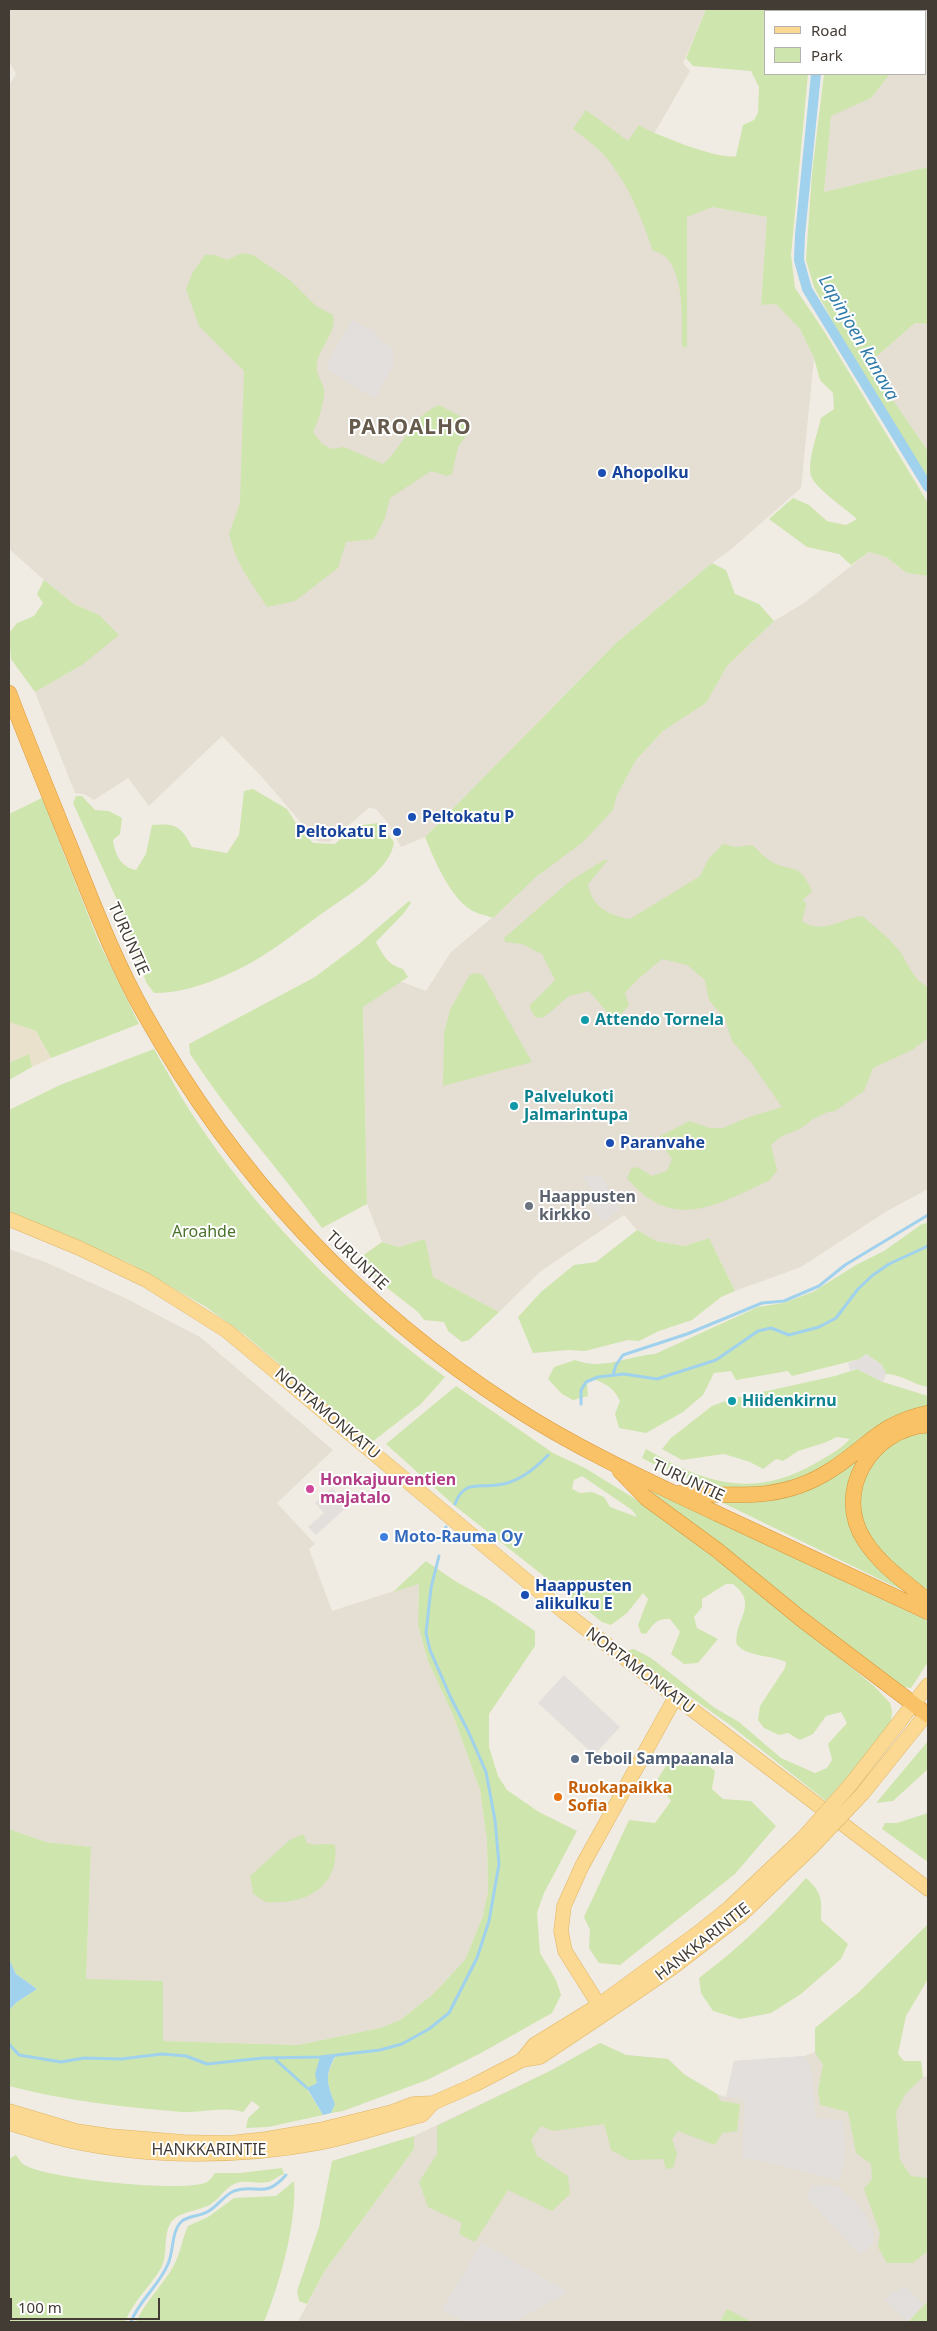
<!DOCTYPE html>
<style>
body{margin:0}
#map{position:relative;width:937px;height:2331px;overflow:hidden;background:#f1ece3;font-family:"Noto Sans",sans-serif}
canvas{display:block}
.frame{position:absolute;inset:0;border:10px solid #433c34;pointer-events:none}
.legend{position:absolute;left:764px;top:10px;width:162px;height:65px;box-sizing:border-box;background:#fff;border:1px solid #b4b1ae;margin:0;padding:6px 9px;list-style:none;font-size:15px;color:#433c34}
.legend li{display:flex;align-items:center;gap:10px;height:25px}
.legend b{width:25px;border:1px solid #b4b1ae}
.scale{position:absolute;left:10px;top:2298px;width:150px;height:22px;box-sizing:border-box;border:2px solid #433c34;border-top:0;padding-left:6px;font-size:15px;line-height:18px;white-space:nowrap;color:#433c34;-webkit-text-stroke:4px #fff;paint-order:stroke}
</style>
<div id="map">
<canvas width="937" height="2331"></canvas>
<div class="frame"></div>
<ul class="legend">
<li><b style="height:6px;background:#fbd993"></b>Road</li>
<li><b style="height:14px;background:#cee5ad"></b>Park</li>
</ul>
<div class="scale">100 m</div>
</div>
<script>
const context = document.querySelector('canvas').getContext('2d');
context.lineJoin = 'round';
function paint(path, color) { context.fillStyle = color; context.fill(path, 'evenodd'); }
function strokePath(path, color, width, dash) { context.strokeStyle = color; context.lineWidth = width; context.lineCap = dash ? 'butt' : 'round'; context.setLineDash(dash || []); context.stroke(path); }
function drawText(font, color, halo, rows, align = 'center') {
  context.font = font + ' "Noto Sans",sans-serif'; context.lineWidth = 4; context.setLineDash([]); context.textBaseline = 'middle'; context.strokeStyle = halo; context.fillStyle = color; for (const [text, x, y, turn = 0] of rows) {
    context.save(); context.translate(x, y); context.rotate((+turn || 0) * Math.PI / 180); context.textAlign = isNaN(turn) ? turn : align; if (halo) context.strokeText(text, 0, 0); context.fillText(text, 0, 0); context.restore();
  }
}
paint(new Path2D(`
 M9,9H706L683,63L690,71L654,134L712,207L767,217L761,305L776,304L800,329L814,358L801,488L729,551L712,563L617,642L425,837L401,847L387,822L376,809L369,808L329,842L317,841L261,776L222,736L149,806L128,778L94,800L84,794L75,793L35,692L82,665L99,615L74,604L44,580L9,549V85L16,74L9,61Z
 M919,9H928V167L824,192L831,115L871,98L890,74H926V11H916Z
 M915,323L928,324V451L868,364Z
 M869,552L886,557L907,573L928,576V1189L887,1211L801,1267L735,1291L709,1238L684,1246L656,1241L637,1230L624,1215L541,1271L499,1312L433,1277L399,1247L382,1242L367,1204L363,1007L400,981L426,991L451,952L493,917L536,877L613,810L617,795L636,760L663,731L706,703L727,666L774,621L804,603Z
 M9,1249L45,1262L125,1298L200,1337L333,1450L277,1503L315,1544L309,1549L332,1611L419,1583L418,1625L428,1661L453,1715L480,1790L487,1840L488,1892L483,1916L465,1960L432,1995L400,2020L380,2028L298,2045L163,2041V1981L86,1980L91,1847L46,1842L9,1829Z
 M600,2043L626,2055L668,2059L685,2075L717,2094L726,2097L734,2061L804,2056L815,2052L923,2077L928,2076V2301L908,2322H752L727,2310L720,2322H298L324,2272L414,2149V2136L552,2070Z`), '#e5ded2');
paint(new Path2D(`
 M9,987L10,1021L36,1031L51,1058L32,1067L28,1055L9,1063Z`), '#eae1cd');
paint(new Path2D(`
 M706,9H813V11H766V74H808L791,255L795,288L824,331L928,503V576L907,573L886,557L869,552L851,565L839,554L807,547L769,519L793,498L809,505L827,521L846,525L857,519C846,509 815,488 811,476C807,462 818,432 821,418L834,409L833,393L820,380L814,358L800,329L776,304L761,305L767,217L712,207L687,217V348L682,346C682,321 686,256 653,251C641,217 628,182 603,154C595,145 583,137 573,129L586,110L628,141L639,125C653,134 722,161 736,156L743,125L754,120L758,113L759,87L751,71L693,66L686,58Z
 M824,74H890L871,98L831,116L824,192L928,167V324L915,323L868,364L928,451V480L840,335L814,287L806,260L812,173Z
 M242,253L253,255L291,281L316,306L333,315C337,333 320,346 317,363C315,374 322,380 324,390C325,399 318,423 313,432L322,444L332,449L344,447L383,464C404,446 412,416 439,405L469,421L468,433L458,447L452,474L447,476L431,471L390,498L385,518L374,539L346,542L338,568L295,601L267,607L244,572L235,554L229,534L240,503L244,371L199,326L186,289L193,272L205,255H215L227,260Z
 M712,563L726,570L735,594L759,604L774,621L727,666L706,703L663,731L636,760L617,795L613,810L583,842L536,877L493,918C486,915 477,914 471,910C449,896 434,859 425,837L617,642Z
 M44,580L74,604L99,615L119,635L82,665L35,692L11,659L9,633L17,623L34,616L43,603L37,594Z
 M253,789L287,809L299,828L313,843L335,844L355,826L379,823L394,842C391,872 340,900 317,917C286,940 260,961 224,976C201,986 179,993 154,993L146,982L123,913L73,803L76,796H82L95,810L109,811L122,818L120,834L113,840C115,855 121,867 136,870L146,854L152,825C176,823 181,826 192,847L227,853L239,835L244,791Z
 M42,798L98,940L139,1024L51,1058L36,1031L10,1022L9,814Z
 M723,844L736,847L752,845C758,850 764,857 770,861C793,874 798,860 812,891L803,900L806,904L802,921C822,935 841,919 862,916C874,926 887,936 897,948C909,962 911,979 928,987V1038L912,1050L873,1068L864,1091L835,1111L827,1112L813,1119L800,1129L782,1136L771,1145L777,1170L770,1180C717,1205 672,1233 627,1178L631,1169L637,1167L652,1176L667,1171L672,1159L657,1138L689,1121L710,1128H723L746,1118L782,1107L750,1061L732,1041L725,1019L709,1000L705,980L687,965L662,959L638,979L625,993L629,1005L615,1021L589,991L569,996L543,1018L535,1017L529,1006L555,980L542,954L522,944L505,942L504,938L570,881L604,860H608L588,884C591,906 609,916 630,919L700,876L709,858Z
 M409,901L411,903L403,914L376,942C383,955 388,965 403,969L408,977L363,1007L367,1204L322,1228C279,1169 230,1116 190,1054L189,1044L315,977L359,944Z
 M474,973L480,974L484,977L532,1062L443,1086L444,1033L450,1010L469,976Z
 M154,1049C166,1069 177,1091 190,1111C255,1212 348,1306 445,1377L421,1404L372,1442L245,1335L206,1307L131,1264L9,1211V1110L60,1085Z
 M29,1054L32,1067L9,1080V1063Z
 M928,1223V1387C913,1385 902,1374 886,1374L882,1365L866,1354L860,1359L792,1376L788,1371L736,1380L731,1371L714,1373L703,1395L683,1412L646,1433L619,1428L615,1414L620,1401C615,1389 603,1381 591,1379L587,1384L588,1396L573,1400L562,1394L548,1379L554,1367L575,1360C602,1371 627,1356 655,1354L758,1307L783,1303L813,1292L856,1265L884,1251L922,1224Z
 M637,1230L656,1241L684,1246L709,1238L735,1291L721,1297L692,1320L659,1331L639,1341L628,1340L585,1351L568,1350L533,1353L518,1317L541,1292L574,1265L596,1262Z
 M425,1239L433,1277L499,1312L469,1340L462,1342L448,1331L444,1322L424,1320L418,1312L377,1280L358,1259L382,1242L399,1247Z
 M857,1369L883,1382L928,1396V1407C899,1408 878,1427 855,1444C846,1451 836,1461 825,1467C758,1504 706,1491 642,1458L646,1449C705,1484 754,1499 816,1463C828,1456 841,1449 850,1439L837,1437L824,1443L798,1451L783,1461L776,1459L763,1469L750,1462L724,1454L682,1460L662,1449L671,1438L712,1406L731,1399L835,1376Z
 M456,1386L553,1453L585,1468L632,1497L681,1532L800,1625L875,1687L890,1703L892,1711L891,1722L873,1748L826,1801L730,1725L629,1653V1650L634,1649L651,1658L715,1708L739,1722L781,1758L815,1773L827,1768L832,1760L828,1744L847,1723L841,1712L826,1716L813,1734L800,1740L788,1733L779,1735L764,1728L758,1720L760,1706L785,1668L786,1662C770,1655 749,1657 737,1645C733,1620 760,1605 733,1584H726L702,1599V1607L694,1617L697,1628L718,1639L698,1663L684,1664L671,1654L680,1632L670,1619C657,1618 653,1624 646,1634L641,1633L638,1625L648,1599L643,1593L627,1613L611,1625L602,1622L455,1506L386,1444ZM582,1476L632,1510L637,1517L610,1507L604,1497L592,1492L580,1493L572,1489L574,1480Z
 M928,1431V1592L877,1551L860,1517L859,1487L873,1458L902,1437Z
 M869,1444L849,1504L908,1593L715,1499L754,1501Z
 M652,1491L928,1621V1662L911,1688L903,1687L651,1495Z
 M426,1561L455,1581L491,1601L535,1631V1646L489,1714V1747L498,1776L507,1790L539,1812L577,1831L544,1893L537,1913L540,1953L556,1980L561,1995L552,2013L481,2053L427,2080L343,2111L331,2113L335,2104C327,2083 324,2076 336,2056L320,2057L317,2083L307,2089L323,2115L268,2127L246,2128L248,2118L260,2107L252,2101L243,2112C223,2106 202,2113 182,2112C123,2107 66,2101 9,2086V2010L17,2002L37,1989L16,1974L9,1959V1829L46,1842L91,1847L86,1979L163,1981V2041L298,2045L380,2028L400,2020L432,1995L465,1960L483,1916L488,1892L487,1840L480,1790L453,1715L428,1661L418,1625L419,1584L393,1592Z
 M928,1741V1769L893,1801L876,1803Z
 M691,1752L715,1771L712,1789L723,1799L751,1801L776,1826L735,1874L620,1965L599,1963L589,1948L590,1930L584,1917L629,1820L655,1823L671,1801L657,1780L668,1763Z
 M928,1813V1862L882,1829L885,1823H897Z
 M303,1834L307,1843C316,1847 324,1842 335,1845C339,1880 315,1900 282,1902C277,1902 271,1903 266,1902C262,1900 257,1896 253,1894L250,1876L290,1840Z
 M806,1878C822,1892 822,1900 821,1920L848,1944L841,1959L801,1994L771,2013L740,2019L713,2011L701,1993L699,1978C739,1948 773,1915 806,1878Z
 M927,1925L928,1979L906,2016L898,2054L904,2061H921L923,2077L906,2093L896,2112L900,2160L911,2176L928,2178V2251L913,2263H887L878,2247L880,2233L864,2189L872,2179L871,2164L856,2153L848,2112L820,2105L818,2090L823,2065L815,2052V2028L859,1992Z
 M600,2043L626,2055L668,2059L685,2075L717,2094L721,2101L740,2104L737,2131L722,2133L715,2145L678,2131L672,2139L677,2154L673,2168L666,2169L663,2159L629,2160L611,2150L604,2124L553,2131L541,2126L531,2140L537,2156L568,2176L570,2194L552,2211L508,2190L475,2242L459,2234L462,2223L428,2207L419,2182L437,2154V2126L552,2070Z
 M414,2136V2149L324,2272L307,2304L299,2301L297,2291L319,2227L332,2161Z
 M16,2155C18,2157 20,2162 23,2164C44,2179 185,2193 207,2182C210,2180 213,2176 215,2173H240L282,2168L284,2174C277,2176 274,2181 268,2182C259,2184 250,2181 241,2182C227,2184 222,2197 211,2204C199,2212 178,2210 170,2224C163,2237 168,2255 161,2268C150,2287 133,2301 125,2322H9V2159Z
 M294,2181C297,2223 280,2283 264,2322H136C145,2302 162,2286 173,2267C180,2255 182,2239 188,2226L208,2217L234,2198L276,2196Z
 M928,2301V2322H908Z
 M727,2309L752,2322H720Z`), '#cee5ad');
paint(new Path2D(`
 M919,9H928L927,46L926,11H916Z
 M352,320L374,331L380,341L393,347V366L375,399L328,370V361Z
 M583,1176H601L621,1209L603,1222L588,1202L594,1197L593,1193Z
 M866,1354L882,1365L886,1374L883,1382L857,1369L850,1370L848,1363L860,1359Z
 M332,1488L348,1506L316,1535L308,1527L324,1513L315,1503Z
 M564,1675L620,1727L594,1755L538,1703Z
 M804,2056L809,2062L813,2080L816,2118L842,2120L846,2150L840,2181L766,2162L742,2158L745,2099L726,2097L734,2061Z
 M825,2185L837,2186L860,2206L874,2233L873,2244L860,2255L807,2198L811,2186Z
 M481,2243H482L568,2292L514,2322H465L442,2310Z
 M905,2286L923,2305L908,2322L884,2300L892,2293Z`), '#e2dfdc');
paint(new Path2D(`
 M9,1959L16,1974L37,1989L17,2002L9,2010Z
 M336,2055C324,2076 327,2083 335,2104L331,2113L323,2115L307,2088L317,2083L315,2074L320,2057Z`), '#a0d1ed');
strokePath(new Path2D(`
 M613,1375L616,1365L623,1355L687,1334L762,1303L784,1301L819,1286L845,1265L928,1215
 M581,1404V1390L586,1382L598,1377L624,1374L657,1379L716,1360L758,1331L771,1328L789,1335L819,1327L836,1318L858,1289L873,1275L889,1264L928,1246
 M455,1504C464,1480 477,1488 497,1485C517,1483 535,1469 548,1455
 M443,1539L446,1527
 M9,2044L19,2055L61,2062L84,2058L121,2059L162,2054L186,2056L207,2064L263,2058L320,2057L380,2050L402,2044L429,2029L449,2013L477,1958L489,1921L499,1864L495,1820L486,1772L469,1733L450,1696L430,1650L426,1633L431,1588L439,1556
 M276,2060L307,2088
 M131,2322C139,2300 159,2286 168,2264C174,2251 171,2231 182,2221C188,2216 200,2216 207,2212C217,2207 223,2196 234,2191C257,2183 264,2200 286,2175`), '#a0d1ed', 3);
strokePath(new Path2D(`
 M823,11V9
 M816,74L800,235L799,260L807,289L928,487`), '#a0d1ed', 10);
const major = new Path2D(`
 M9,1219L79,1248L146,1280L227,1331L564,1612L928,1889
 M851,1784L928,1685
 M863,1793L928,1712
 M599,2005L565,1951L561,1931L564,1906L582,1866L675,1698
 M522,2060L534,2045L599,2005L699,1932L729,1908L803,1838
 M9,2111L76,2131L110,2136L184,2142L229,2143L266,2139L319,2130L392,2112L413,2104L433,2103L474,2085L522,2060L540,2057L606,2013L672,1968L741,1915L812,1847
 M9,2123C29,2129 50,2136 71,2141C148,2158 241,2158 319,2143C354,2136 388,2124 422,2115L433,2103`);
const highway = new Path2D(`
 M9,693C29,746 51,799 72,851C94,906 115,962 144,1013C235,1176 356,1306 513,1407C578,1449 648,1481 718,1514C788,1547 858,1579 928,1612
 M928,1425C872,1428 832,1492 865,1541C881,1566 906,1582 928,1601
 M620,1471L646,1498L717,1550L800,1618L928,1715
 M680,1493C735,1495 782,1502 831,1470C869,1446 880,1423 928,1413`);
strokePath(major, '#dfb563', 15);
strokePath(highway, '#d89637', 16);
strokePath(major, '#fbd993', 14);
strokePath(highway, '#f9c266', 15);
const majorBridge = new Path2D(`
 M803,1838L851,1784
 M812,1847L863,1793`);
strokePath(majorBridge, '#dfb563', 15, []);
strokePath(majorBridge, '#fbd993', 14);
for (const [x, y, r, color] of [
 [602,473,5,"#1a4fb4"],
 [412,817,5,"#1a4fb4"],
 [397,832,5,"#1a4fb4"],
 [585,1020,5,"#0f9aa8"],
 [514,1106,5,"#0f9aa8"],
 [610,1143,5,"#1a4fb4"],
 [529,1206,5,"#6b7280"],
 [732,1401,5,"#0f9aa8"],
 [310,1489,5,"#d1479c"],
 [384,1537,5,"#3f7fe0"],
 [525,1595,5,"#1a4fb4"],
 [575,1759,5,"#5c6f8a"],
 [558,1797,5,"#e8710a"]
]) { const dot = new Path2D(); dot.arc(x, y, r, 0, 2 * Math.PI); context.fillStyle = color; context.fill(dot); strokePath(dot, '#fff', 2); }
drawText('bold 16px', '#164399', '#fff', [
 ["Ahopolku",612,473],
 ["Peltokatu P",422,817],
 ["Peltokatu E",387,832,"right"],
 ["Paranvahe",620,1143],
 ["Haappusten",535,1586],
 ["alikulku E",535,1604]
], 'left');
drawText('16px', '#433c34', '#fff', [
 ["TURUNTIE",128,939,66],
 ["TURUNTIE",357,1261,43],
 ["NORTAMONKATU",327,1414,40],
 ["TURUNTIE",688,1481,25],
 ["NORTAMONKATU",640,1671,37],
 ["HANKKARINTIE",703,1942,-38],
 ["HANKKARINTIE",209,2150]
]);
drawText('bold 16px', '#0d838f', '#fff', [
 ["Attendo Tornela",595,1020],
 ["Palvelukoti",524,1097],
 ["Jalmarintupa",524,1115],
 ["Hiidenkirnu",742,1401]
], 'left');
drawText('bold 16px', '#5b616d', '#fff', [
 ["Haappusten",539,1197],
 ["kirkko",539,1215]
], 'left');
drawText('16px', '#48722a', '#fff', [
 ["Aroahde",204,1232]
]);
drawText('bold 16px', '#b23c85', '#fff', [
 ["Honkajuurentien",320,1480],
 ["majatalo",320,1498]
], 'left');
drawText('bold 16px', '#366cbe', '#fff', [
 ["Moto-Rauma Oy",394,1537]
], 'left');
drawText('bold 16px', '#4e5e75', '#fff', [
 ["Teboil Sampaanala",585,1759]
], 'left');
drawText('bold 16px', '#c56008', '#fff', [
 ["Ruokapaikka",568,1788],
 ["Sofia",568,1806]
], 'left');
drawText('italic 18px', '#317caa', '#fff', [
 ["Lapinjoen kanava",858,338,60]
]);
context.letterSpacing = '1px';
drawText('bold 21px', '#655a4b', '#fff', [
 ["PAROALHO",410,428]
]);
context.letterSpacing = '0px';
</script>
